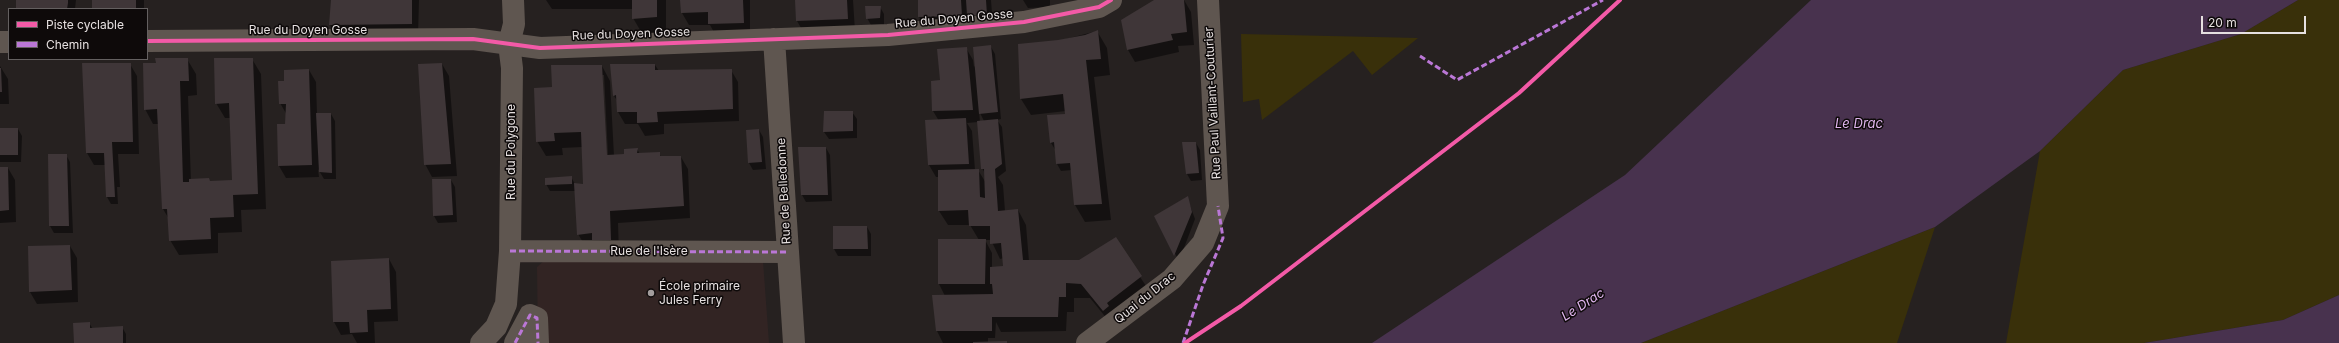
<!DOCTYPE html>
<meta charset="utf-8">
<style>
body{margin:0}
#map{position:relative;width:2339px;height:343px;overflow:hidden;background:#262120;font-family:Inter,sans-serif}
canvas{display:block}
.legend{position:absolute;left:8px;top:8px;width:140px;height:52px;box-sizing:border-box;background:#0e0a0a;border:1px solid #646060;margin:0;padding:5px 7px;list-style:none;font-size:12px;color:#e6e0e0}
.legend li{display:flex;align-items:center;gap:8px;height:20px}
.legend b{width:20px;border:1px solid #646060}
.scale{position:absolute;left:2201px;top:16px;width:105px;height:18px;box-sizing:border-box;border:2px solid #e6e0e0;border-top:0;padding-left:5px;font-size:12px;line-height:14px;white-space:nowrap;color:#e6e0e0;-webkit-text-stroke:3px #0e0a0a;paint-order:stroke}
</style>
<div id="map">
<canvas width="2339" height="343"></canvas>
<ul class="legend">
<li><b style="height:5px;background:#f35aa7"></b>Piste cyclable</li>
<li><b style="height:5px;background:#ba77d6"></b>Chemin</li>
</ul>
<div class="scale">20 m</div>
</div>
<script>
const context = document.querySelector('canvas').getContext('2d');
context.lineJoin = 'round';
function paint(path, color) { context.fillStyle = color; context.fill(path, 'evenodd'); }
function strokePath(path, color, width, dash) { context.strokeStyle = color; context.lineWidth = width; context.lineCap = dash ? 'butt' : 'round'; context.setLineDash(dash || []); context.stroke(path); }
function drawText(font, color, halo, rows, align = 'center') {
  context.font = font + ' Inter,sans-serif'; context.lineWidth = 3; context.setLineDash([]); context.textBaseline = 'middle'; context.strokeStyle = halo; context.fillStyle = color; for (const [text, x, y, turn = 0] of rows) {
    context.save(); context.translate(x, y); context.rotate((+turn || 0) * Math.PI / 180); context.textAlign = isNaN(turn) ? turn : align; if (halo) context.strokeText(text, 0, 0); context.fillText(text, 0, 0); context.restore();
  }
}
paint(new Path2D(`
 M545,260L763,261L769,343H538L537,267Z`), '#322423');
paint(new Path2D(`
 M2298,0H2339V295L2283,320L2144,343H2006L2040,151L2123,70L2241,34Z
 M1241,34L1418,38L1372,75L1353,51L1262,120L1259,99L1243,102Z
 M1935,227L1897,343H1641Z`), '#39300a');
paint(new Path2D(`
 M1811,0H2298L2241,34L2123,70L2040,151L1935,227L1641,343H1372L1625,175Z
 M2339,295V343H2144L2283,320Z`), '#48324e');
paint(new Path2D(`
 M17,0H76L75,9H17Z
 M93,0H144V9H93Z
 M332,0H419L418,36L337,37L330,25Z
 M546,0H666V34L643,35L633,18V9H552Z
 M681,0H750V35L716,36L710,25H689L682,13Z
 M796,0H853L855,31L804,33L797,21Z
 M919,0H991L993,27H975L968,14L969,28L926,29L919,17Z
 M1023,0H1050V7L1028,8Z
 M1156,0H1184L1191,12L1194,45L1178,46L1179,52L1135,62L1128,50Z
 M880,7L884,14V25H871L867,18Z
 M1097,31L1107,48L1110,75L1094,77L1111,220L1085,222L1075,205L1072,170L1061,171L1057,164L1056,151L1051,143L1067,115L1066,111L1031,115L1021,99L1019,45L1058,41Z
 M991,47L995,54L1001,119L997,120L1002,127L1006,171L998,177L1003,185L1005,211L1018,210L1026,225L1029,261H1079L1115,239L1148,289L1112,325L1090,298H1074V312H1067L1066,331L1001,332L996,322L995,338H988V342L1007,343H943L937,331L933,296H945L939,284V240H979L970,225H948L939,211V177H936L929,165L926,121H939L933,111L941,81L966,48L973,60L974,67ZM979,111L984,121L980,122ZM978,122L982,168L986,175V183L978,170H975L972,131L967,123ZM985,240H991L1000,259L1004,258V267L992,268V253Z
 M187,59L196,74L197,95L188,96L191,182L233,181L230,118H225L216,103L252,59L261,74L266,209L241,210L242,232L218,233V253L179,255L170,240L169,219L163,209L159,124H153L145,109L157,64Z
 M130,64L137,76L139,154H118L120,187H117L118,204H111L107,197L106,165H94L87,153Z
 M442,64L449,76L457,176L432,177L425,164Z
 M655,65L659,71L731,70L738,82L739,121L664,124V134L645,136L638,124H625L618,112V102L614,96Z
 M0,66L8,79L9,104H0Z
 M602,66L610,81L614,156L625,155L637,149L640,154L659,153L661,157H681L688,169L690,218L618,223L619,254L587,249L578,234L575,191H550L546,184L571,177L575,184L584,185L582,147L562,148L563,155L546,156L537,141L553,88ZM602,75H604L609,176H607Z
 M309,70L316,82L317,114H331L335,121L336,179H324L318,169L319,177L286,178L279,166L278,125H286L287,115L280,103L286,83Z
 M852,112L857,119V138L829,139L824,132Z
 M0,129H18L22,136L21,162H0Z
 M759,130L763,137L766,169L753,170L749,163Z
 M1183,143H1196L1200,150L1202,180L1191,181L1187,174Z
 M826,148L830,155L832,201L806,202L802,195Z
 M49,155H66L70,162L73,233H54L50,226Z
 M0,168H8L15,180L16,222L0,223Z
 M451,180L455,187L457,222L438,223L434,216Z
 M1187,197L1195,219L1179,261L1155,216Z
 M867,227L871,234V256H838L834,249Z
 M70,246L77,258L78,302L37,304L30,292Z
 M389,259L396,272L398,321L374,322L375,343H357L352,334L341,335L334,322L332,262Z
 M89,323L93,329L122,327L126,334V343H75Z`), '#0007');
paint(new Path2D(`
 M16,0H68V3L67,9H16Z
 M92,0H136V9H92Z
 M331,0H412V24L329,25Z
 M632,0H657V17L632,19Z
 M680,0H743L744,23L708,24V12L681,13Z
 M795,0H847L848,19L796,21Z
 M918,0H961L962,16L918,17Z
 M966,0H986L987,15H967Z
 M1154,0H1184L1187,32L1171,34L1173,40L1127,50L1121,20Z
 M865,6H881L880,18L866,19Z
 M1098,30L1101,59L1086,60L1102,204L1074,205L1070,163L1056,164L1054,142L1050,143L1047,115L1065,114L1063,94L1020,99L1018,44L1058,40L1085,35Z
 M991,45L998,112L979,114L973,47Z
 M967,47L973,110L932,111L931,81L940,80L937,49Z
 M155,58H188L189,81H180L183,182H189V179L209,178L210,181L232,180L229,103L215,104L214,58H253L258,194L233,195L234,217L210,218L211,239L169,241L167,209H162L157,109L144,110L143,63H156Z
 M82,63H131L133,142H112L115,197H106L104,153H86Z
 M442,63L451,164L424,165L418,64Z
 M610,64H655V70L732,69L733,109L657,112L658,122L637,123V112H617L616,95L613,96Z
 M551,65H602L607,155L624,154V149L638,148L637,153L660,152V156H681L684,206L610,211L611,240H592V233L577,235L574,183L583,184L581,132L554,133L555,141L536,142L534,88L552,87Z
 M0,68H1L2,92H0Z
 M309,69L312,165L278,166L277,124H285L286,104H279L278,81H284V70Z
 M824,111H853V131L823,132Z
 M316,113H331L332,173L319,172Z
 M966,118L969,164L928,165L925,120Z
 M998,119L1002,164L995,169L998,211L1018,209L1023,260H1079L1116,237L1142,276L1107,303L1109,306L1103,311L1081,284L1066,283V297H1059L1058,317H992V331H936L932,295L993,294L992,284H990V267L1003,266L1001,243L990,244V226H969L968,210L938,211V170L979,169L980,197L985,198L984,169H981L977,121Z
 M0,128H18V155H0Z
 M759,129L762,162L748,163L746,130Z
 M1182,142H1196L1199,173L1186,174Z
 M798,147H826L828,195H801Z
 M48,154H67L69,226H49Z
 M0,167H8L9,210L0,211Z
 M572,176V184L545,185V178Z
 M432,179H451L453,215L433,216Z
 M1188,196L1192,212L1174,256L1154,216Z
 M833,226H867L868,249H833Z
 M938,239H986L985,284H938Z
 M70,245L72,290L29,292L28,246Z
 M389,258L391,309L367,310L368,332L350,333L349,322H333L331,261Z
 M90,322V328L123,326V343H74L73,323Z
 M1007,341V343H973V342Z`), '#3f3638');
strokePath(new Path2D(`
 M774,39L794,343
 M147,41L473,39L540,48L888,35L1024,22L1099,7L1111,0
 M0,42H9
 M510,251L788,252
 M481,343L496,327L506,304L510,251L512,68L509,44L514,24L513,0
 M515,343L530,315L537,318L538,343
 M1087,343L1172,279L1203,243L1218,206L1208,0`), '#5f5650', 22);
strokePath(new Path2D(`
 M1420,56L1457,80L1603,0
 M510,251L788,252
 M515,343L530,315L537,318L538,343
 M1183,343L1203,285L1223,238L1218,206`), '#ba77d6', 3, [6, 3]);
strokePath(new Path2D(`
 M147,41L473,39L540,48L888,35L1024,22L1099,7L1111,0
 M1185,343L1241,306L1519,93L1620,0`), '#f35aa7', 4);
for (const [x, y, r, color] of [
 [651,293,4,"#a39d9d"]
]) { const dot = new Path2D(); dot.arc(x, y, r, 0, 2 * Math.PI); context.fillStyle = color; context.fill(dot); strokePath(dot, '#0e0a0a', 1.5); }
drawText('12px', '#e6e0e0', '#0e0a0a', [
 ["Rue du Doyen Gosse",954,19,-5],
 ["Rue du Doyen Gosse",308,30],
 ["Rue du Doyen Gosse",631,34,-2],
 ["Rue Paul Vaillant-Couturier",1213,103,-93],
 ["Rue du Polygone",511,152,-90],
 ["Rue de Belledonne",784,191,-93],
 ["Rue de l'Isère",649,251],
 ["Quai du Drac",1145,298,-39]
]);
drawText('12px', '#e6e0e0', '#0e0a0a', [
 ["École primaire",659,286],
 ["Jules Ferry",659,300]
], 'left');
drawText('italic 13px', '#e0b5ee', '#0e0a0a', [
 ["Le Drac",1859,124],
 ["Le Drac",1583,305,-33]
]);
</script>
